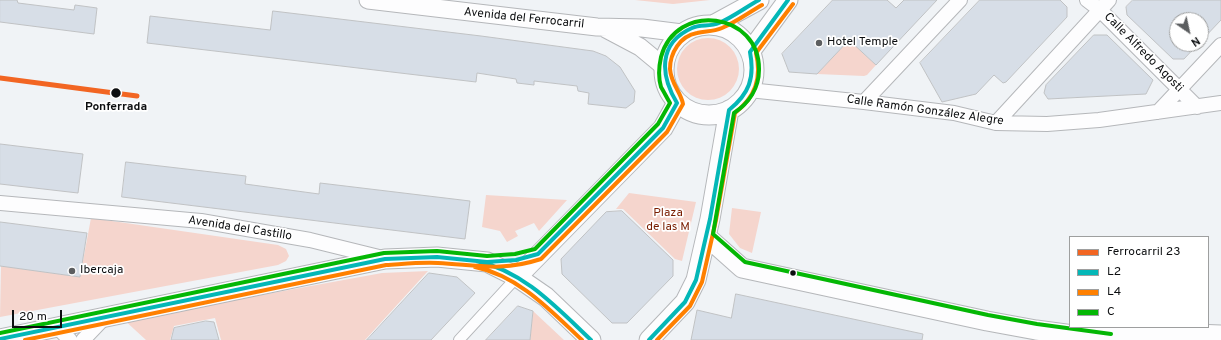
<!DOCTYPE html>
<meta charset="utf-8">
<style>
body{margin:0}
#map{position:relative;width:1221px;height:340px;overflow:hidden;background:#f0f3f6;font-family:Overpass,sans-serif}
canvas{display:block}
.legend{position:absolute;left:1069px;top:236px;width:140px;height:92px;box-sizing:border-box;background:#fff;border:1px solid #9e9f9f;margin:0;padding:5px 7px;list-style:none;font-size:12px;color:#0c0e10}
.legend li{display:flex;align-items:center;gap:8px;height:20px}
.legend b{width:20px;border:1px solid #9e9f9f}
.north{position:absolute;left:1169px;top:12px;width:40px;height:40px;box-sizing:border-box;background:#fff;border:1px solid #9e9f9f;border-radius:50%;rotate:146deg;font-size:11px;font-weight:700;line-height:16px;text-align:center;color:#0c0e10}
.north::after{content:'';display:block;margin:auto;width:14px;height:18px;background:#5c5e60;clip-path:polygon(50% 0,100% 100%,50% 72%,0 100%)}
.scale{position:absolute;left:12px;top:310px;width:50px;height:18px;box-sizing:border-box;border:2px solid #0c0e10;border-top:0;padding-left:5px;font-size:12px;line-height:14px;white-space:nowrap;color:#0c0e10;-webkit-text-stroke:3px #fff;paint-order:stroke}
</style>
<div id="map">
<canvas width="1221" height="340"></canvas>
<ul class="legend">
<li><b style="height:5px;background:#f26522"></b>Ferrocarril 23</li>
<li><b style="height:5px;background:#04b7b7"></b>L2</li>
<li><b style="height:5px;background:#ff8000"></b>L4</li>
<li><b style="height:5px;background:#04b705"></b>C</li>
</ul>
<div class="north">N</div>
<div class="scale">20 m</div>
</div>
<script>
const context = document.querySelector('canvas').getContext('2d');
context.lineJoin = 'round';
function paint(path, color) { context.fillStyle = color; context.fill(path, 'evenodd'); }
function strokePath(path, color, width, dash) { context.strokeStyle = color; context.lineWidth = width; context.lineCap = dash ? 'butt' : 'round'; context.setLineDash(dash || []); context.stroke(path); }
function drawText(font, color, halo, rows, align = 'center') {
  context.font = font + ' Overpass,sans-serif'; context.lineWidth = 3.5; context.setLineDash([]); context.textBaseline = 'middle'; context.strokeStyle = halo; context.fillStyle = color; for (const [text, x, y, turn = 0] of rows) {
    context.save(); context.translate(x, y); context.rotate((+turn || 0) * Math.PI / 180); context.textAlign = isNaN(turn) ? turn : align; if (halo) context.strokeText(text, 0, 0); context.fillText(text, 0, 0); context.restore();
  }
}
paint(new Path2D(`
 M635,0H710L673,4Z
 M677 69a31 31 0 1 1 62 0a31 31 0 1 1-62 0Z
 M849,40L876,65L867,75L864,76L817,74Z
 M629,193L696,202L682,261L675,259L623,209H616Z
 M486,195L567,200L539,231L534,223L515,231L518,236L507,242L500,231L482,227Z
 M732,208L761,212L752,253L740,248L729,234Z
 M91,218L278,245L286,249L289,256L286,261L278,265L0,317L1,266L80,277Z
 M428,271L365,340H221L215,318L174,326L170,340H146L122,318L190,308L382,273Z
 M533,311L564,340H530Z`), '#f5d5cd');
const building = new Path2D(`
 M0,0H17L18,3L74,10L75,5L97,8L94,34L0,22Z
 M833,0H887L896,8L904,0H937L876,65L849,40L817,74L789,72L782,54Z
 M980,0H1060L1067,7V17L1006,82L1003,83L994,75L976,94L942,102L920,63Z
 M1133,0H1221V20L1201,41V20H1177V44H1198L1184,59H1173L1127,15L1126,7Z
 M273,11L481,36L593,51L606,56L620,67L635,91L634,102L626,108L588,104L589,93L578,91L577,86L534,81V85L517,83L516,79L477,73L476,82L147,43L150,16L270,30Z
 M1094,35H1107L1153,80L1146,94L1048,99L1044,93L1046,85Z
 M0,144L83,154L78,193L0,184Z
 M126,162L246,176L245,184L319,194L320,183L470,201L465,239L122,197Z
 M622,211L673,260V276L627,323H612L562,274L561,259L606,212Z
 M0,222L87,233L80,277L0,266Z
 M429,273L457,277L475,293L431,340H367Z
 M736,294L923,334L922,340H691L697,310L731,318Z
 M518,306L533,311L530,340H486Z
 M206,321L214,322L219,340H171L174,328Z`);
paint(building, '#d7dee7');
strokePath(building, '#c0c2c4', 1);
const pedestrian = new Path2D(`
 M459,340L517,277`);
const minor = new Path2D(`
 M1087,0L1100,10L1197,107
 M749,90L864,102L954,113L996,123L1047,124L1099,120L1221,103
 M864,102L960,0
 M1158,112L1221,45
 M996,123L1109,0
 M0,203L201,221L310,240L383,258
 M57,327L70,340
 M83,340L105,317`);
const tertiary = new Path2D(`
 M368,0L597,27L642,28L682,33
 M606,29L640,47L663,66
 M1095,336L1169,332L1221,334`);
const secondary = new Path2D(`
 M713,25L759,0
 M664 70a45 45 0 1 1 90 0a45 45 0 1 1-90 0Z
 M750,52L788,0
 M706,236L742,268L987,321L1036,330L1110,340
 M517,277L663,128L677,103
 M0,339L385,259L437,257L487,262L517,277L546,297L591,340
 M649,340L685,302L696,280L710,219L729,110`);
strokePath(pedestrian, '#b5b7ba', 12);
strokePath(minor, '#b5b7ba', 16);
strokePath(tertiary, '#b5b7ba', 19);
strokePath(secondary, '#b5b7ba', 21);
strokePath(pedestrian, '#fdfdfe', 10);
strokePath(minor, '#fdfdfe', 14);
strokePath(tertiary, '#fdfdfe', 17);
strokePath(secondary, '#fdfdfe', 19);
strokePath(new Path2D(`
 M476,261C524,271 557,308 591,340
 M0,339L385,259L437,257L487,262L516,260L538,254L663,128L677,103C660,75 658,43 692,28C700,24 710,27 719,23C733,17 746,7 759,0
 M649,340L685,302L696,280L710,219L729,110C749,94 755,78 750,52L788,0`), '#04b7b7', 4);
strokePath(new Path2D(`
 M475,267C519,276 550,310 582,340
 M25,340L386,265C403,264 421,262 438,263C477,265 501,272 541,259L667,132L683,104C681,92 671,84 670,69C670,53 680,36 697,33C706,31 713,32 722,28C736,22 748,13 762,5
 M657,340L690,306L702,282L716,220L735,113C755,97 762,79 756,53L793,4`), '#ff8000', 4);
strokePath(new Path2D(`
 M0,333L384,253L437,251L487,256L515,254L535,249L658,124L670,103C667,98 664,92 661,87C658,77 659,66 661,57C676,1 760,12 759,70C759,88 749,103 734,113L713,234L745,262L988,315L1037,324L1111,334`), '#04b705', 4);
strokePath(new Path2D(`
 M0,78L137,96`), '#f26522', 5);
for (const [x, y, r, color] of [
 [819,43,4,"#5c5e60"],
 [116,93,5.5,"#0c0e10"],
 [72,271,4,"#5c5e60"],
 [793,273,3.5,"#0c0e10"]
]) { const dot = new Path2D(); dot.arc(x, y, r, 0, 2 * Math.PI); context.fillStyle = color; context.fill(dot); strokePath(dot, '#fff', 1.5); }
drawText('12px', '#0c0e10', '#fff', [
 ["Avenida del Ferrocarril",524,19,6],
 ["Calle Alfredo Agosti",1143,53,45],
 ["Calle Ramón González Alegre",925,111,8],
 ["Avenida del Castillo",240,229,9]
]);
drawText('12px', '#0c0e10', '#fff', [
 ["Hotel Temple",827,43],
 ["Ibercaja",80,271]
], 'left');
drawText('bold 12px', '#0c0e10', '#fff', [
 ["Ponferrada",116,108]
]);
drawText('12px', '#791d00', '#fff', [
 ["Plaza",668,214],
 ["de las M",668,228]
]);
</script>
